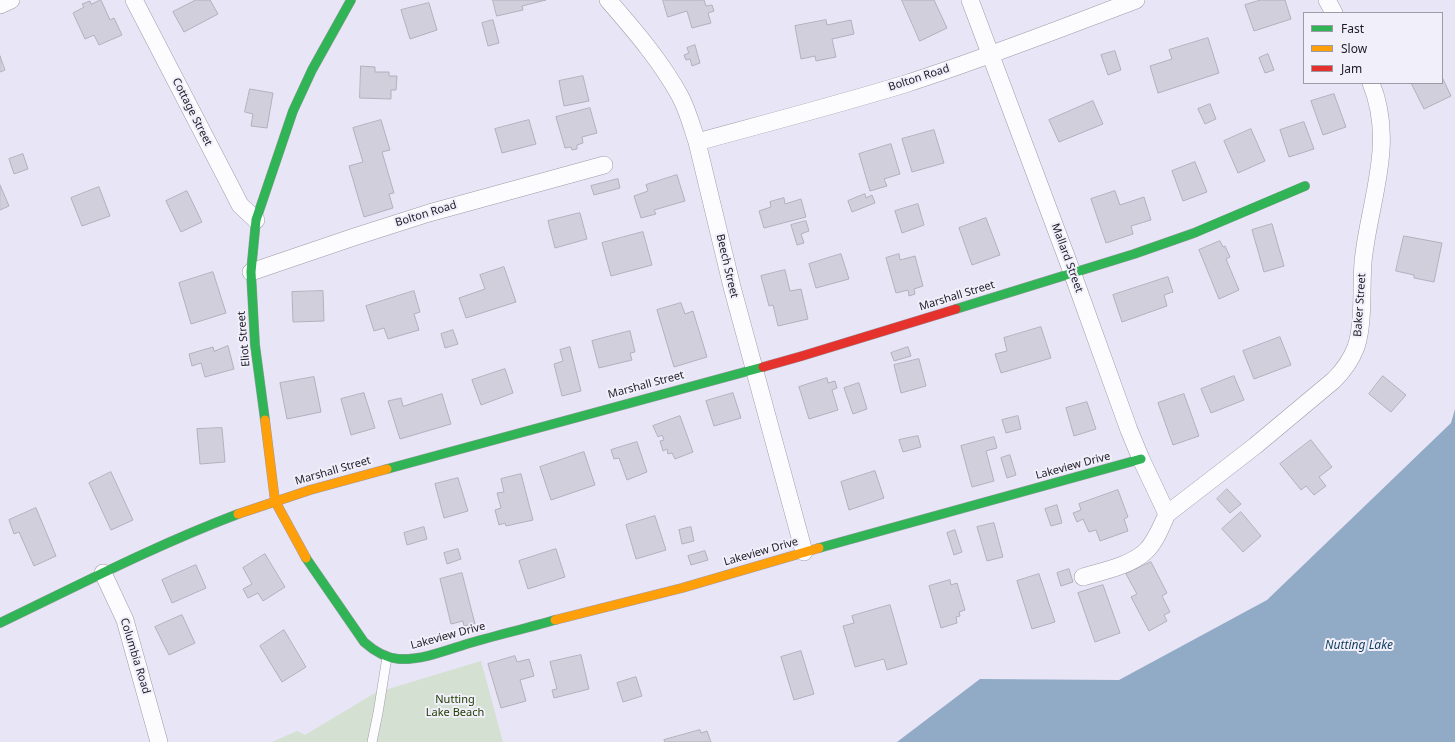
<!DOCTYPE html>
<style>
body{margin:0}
#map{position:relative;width:1455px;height:742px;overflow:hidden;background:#e8e5f6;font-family:"Noto Sans",sans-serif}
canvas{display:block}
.legend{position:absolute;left:1303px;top:12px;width:140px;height:72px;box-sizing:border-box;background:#f0effa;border:1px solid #9c9aa5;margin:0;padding:5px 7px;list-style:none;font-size:12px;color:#1d1b25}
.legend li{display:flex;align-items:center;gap:8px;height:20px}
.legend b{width:20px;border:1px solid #9c9aa5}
</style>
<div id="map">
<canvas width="1455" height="742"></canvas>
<ul class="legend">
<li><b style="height:5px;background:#30b455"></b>Fast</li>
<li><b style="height:5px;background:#ff9f0a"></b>Slow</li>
<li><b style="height:5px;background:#e5322d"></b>Jam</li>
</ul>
</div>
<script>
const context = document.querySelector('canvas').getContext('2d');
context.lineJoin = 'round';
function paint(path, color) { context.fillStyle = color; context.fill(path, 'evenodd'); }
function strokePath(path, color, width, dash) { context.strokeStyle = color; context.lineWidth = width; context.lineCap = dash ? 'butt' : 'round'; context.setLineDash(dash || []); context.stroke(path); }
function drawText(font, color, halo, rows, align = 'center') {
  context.font = font + ' "Noto Sans",sans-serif'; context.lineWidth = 4; context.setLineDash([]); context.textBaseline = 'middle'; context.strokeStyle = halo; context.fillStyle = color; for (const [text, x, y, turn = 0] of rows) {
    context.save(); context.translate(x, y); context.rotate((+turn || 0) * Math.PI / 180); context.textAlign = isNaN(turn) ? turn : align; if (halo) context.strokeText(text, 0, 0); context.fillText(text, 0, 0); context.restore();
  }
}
paint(new Path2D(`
 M481,661L503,742H272L297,731L305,735L375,693Z`), '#d4e0d1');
paint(new Path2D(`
 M1455,409V742H897L980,679L1119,680L1267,600L1451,423Z`), '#91aac5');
const building = new Path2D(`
 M101,0L110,20L114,18L122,35L99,45L94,35L85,39L73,13L84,7L82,4L90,1L91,4Z
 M196,0H210L218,14L184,32L173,12Z
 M493,0H546L522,6L523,10L497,16Z
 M663,0H704L706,6L712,5L714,11L708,13L711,23L692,28L687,11L668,17Z
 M902,0H934L947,28L920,41Z
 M1261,0H1285L1291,19L1254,31L1245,5Z
 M429,3L437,30L410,39L401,10Z
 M493,20L499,43L488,46L482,23Z
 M826,20L827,25L851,20L854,34L832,39L836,57L816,61L815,56L801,59L795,26Z
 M1208,38L1219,73L1158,93L1150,66L1172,59L1169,50Z
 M695,45L700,63L692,66L690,59L686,60L684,55L689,53L687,48Z
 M1115,51L1121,70L1108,75L1101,55Z
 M1268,54L1274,70L1265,73L1259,58Z
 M0,56L5,70L0,72Z
 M361,66L375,67V72H389V76H397L396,90H391V99L360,98Z
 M583,76L589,101L564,106L559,81Z
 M1442,77L1451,96L1424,109L1411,83H1442Z
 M250,89L273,93L267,128L251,126L253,114L245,112Z
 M1334,94L1346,127L1323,135L1311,101Z
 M1093,101L1103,124L1059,142L1049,120Z
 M1210,104L1216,119L1205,124L1198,109Z
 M590,108L597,133L582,137L583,143L577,145V149L572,150L571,147L565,148L556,117Z
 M381,120L390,150L382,152L394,193L389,194L393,208L364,217L349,166L363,162L353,128Z
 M529,120L536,144L502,153L495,129Z
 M1304,122L1314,149L1289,157L1280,130Z
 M1251,129L1265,161L1238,173L1224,141Z
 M934,130L944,163L912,172L902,139Z
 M891,144L900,174L884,179L887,186L870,191L859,154Z
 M23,154L28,169L14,174L9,159Z
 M1195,162L1207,192L1183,201L1172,171Z
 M677,175L685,201L654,210L656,214L641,218L634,196L648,191L646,185Z
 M618,179L620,188L594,195L591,186Z
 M0,185L9,206L0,210Z
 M99,187L110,216L82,226L71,198Z
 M187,191L202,222L181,232L166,201Z
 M1115,191L1120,205L1144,197L1151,220L1131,226L1133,234L1106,243L1091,199Z
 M865,194L866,198L872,195L875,203L852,212L848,201Z
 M784,198L785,204L801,199L806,217L764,228L759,211L771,207L770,202Z
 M918,204L924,225L902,233L895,211Z
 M580,213L587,239L555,248L548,221Z
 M986,218L1000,255L972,265L959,228Z
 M806,221L809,231L801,234L804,243L797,245L791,225Z
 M1272,224L1284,266L1264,272L1252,230Z
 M643,232L652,265L611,276L602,243Z
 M1404,236L1442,243L1434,282L1414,278V275L1396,271Z
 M1220,241L1223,247L1225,246L1230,257L1226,259L1239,290L1219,299L1199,250Z
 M841,254L849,279L816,288L809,264Z
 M899,254L900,260L915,256L923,286L914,289L915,294L909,296L908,290L896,293L886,258Z
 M504,267L516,302L466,318L459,298L485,289L480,275Z
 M785,270L790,291L801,289L808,319L778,326L773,305L769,306L761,276Z
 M213,272L226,313L191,324L179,283Z
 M1168,277L1173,292L1164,295L1167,306L1122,322L1113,295Z
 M323,291L324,321L293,322L292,292Z
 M414,291L420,312L414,314L419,330L388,339L384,328L374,331L366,306Z
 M681,303L685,314L693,311L707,357L674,367L657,310Z
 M1041,327L1051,358L1001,373L995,354L1007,351L1004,338Z
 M453,330L458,344L445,348L441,334Z
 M630,331L635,352L630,353L632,360L599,368L592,341Z
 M1280,337L1291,365L1254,379L1243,351Z
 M228,346L234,369L205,377L201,363L192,366L189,354L213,347L214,351Z
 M570,347L581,391L562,396L554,364L563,361L560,350Z
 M908,347L911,356L894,361L891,353Z
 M919,359L926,386L901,393L894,365Z
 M505,369L513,393L481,405L472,380Z
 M1234,376L1244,400L1211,413L1201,389Z
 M1383,376L1406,395L1391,412L1369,394Z
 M314,377L321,412L287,419L280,383Z
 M827,378L828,383L835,381L837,388L832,390L838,410L809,419L799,387Z
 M859,383L867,409L853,414L844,388Z
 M364,393L375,428L351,435L341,399Z
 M733,393L741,418L714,426L706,401Z
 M442,394L451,424L400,439L388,401L401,398L403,406Z
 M1184,394L1199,436L1173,445L1158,403Z
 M1087,402L1096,429L1074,436L1066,408Z
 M680,416L693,452L675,459L672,453L668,454L667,449L663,451L660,441L664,440L662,435L658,437L653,426Z
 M1018,416L1021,429L1006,433L1002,420Z
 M222,428L225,462L200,464L197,429Z
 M918,436L921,447L903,452L899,440Z
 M994,437L997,448L986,451L994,481L972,487L961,446Z
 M1311,440L1332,467L1319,477L1326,486L1314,495L1306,486L1301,490L1280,464Z
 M637,442L647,472L627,480L619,458L614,459L611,450Z
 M584,452L595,485L551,500L540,467Z
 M1010,455L1016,475L1007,478L1001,458Z
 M875,471L884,498L849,510L841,482Z
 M111,472L133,520L111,530L89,483Z
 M521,474L533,520L506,526L505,523L499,525L495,510L501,508L497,493L504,492L501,479Z
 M458,478L468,511L444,518L435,484Z
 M1227,489L1241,504L1230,513L1217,499Z
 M1118,490L1128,517L1124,519L1128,531L1100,541L1096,530L1089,532L1083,519L1077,522L1073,513L1081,510L1079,504Z
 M1057,505L1062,523L1051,526L1045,509Z
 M36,508L56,556L34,566L19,532L14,534L9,520Z
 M1241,512L1261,536L1243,552L1222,529Z
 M655,516L666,550L636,559L626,525Z
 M994,523L1003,557L987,561L977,527Z
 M424,527L427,539L407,545L404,533Z
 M691,527L694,541L682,544L679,530Z
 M955,530L962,552L954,555L947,533Z
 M458,549L461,559L447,564L444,553Z
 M556,549L565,577L528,589L519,561Z
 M705,551L708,560L691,565L688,556Z
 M265,554L285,587L263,601L258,593L248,598L243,589L252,584L243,568Z
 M1151,562L1167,593L1162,596L1170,612L1164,615L1167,621L1149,631L1131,597L1137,594L1126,574Z
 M196,565L206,588L172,603L162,580Z
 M1069,569L1073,582L1061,586L1057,573Z
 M462,573L475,624L464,626L463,621L451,624L440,579Z
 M1039,574L1055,622L1032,629L1017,581Z
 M950,580L951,585L957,583L965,610L959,612L960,616L956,617L957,623L941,628L929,586Z
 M1103,585L1120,633L1095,642L1078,593Z
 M890,605L907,664L887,670L884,659L855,667L843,626L854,623L852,616Z
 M182,615L195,643L169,655L155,627Z
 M284,630L306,667L282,682L260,646Z
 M801,651L814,694L794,700L781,657Z
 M581,655L589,689L554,698L552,690L557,689L550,662Z
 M515,656L517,662L529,659L534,676L520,680L526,701L501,708L488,664Z
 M636,677L642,696L623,702L617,683Z
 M700,730L701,733L707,731L711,742H665L664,740Z`);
paint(building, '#d1cfdc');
strokePath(building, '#b3b0bd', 1);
const lane = new Path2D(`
 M372,742L378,713L387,657`);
const street = new Path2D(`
 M134,0L234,193L240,205L256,220
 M608,0C634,30 661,61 680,96C688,111 692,127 697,142L732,287L804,552
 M970,0L1072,272L1129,430L1141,459L1167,514
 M1327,0L1334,13
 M0,5L11,0
 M697,142C767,123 836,105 905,84C983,59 1059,29 1136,0
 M251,272L354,237L429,213L604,165
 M1167,514L1255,446L1334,380C1344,370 1351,360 1356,347C1364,323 1361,288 1363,262C1369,201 1396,144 1371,83
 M103,573L125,620L159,742
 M1083,577C1103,571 1130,566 1146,551C1156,541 1161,527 1167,514`);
const fast = new Path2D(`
 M956,309L1134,254L1194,233L1305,186
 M265,420L255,345L251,272L256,220L293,111L312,70L351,0
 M387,469L763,367
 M819,548L1141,459
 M306,558L364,642C374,651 385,658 399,659C423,660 447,650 470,643C498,635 527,628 555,620
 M0,623C79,585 156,545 238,514`);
const slow = new Path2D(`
 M265,420L275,501L306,558
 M238,514L310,490L387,469
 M555,620L682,588L819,548`);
const jam = new Path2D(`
 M763,367L802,356L956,309`);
strokePath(lane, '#9d9ba7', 10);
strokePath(street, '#9d9ba7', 18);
strokePath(fast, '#9d9ba7', 10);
strokePath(slow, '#9d9ba7', 10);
strokePath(jam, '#9d9ba7', 10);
strokePath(lane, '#fcfbfe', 9);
strokePath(street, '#fcfbfe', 17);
strokePath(fast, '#30b455', 9);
strokePath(slow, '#ff9f0a', 9);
strokePath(jam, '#e5322d', 9);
drawText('11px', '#1d1b25', '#f0effa', [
 ["Bolton Road",919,78,-18],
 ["Cottage Street",192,112,63],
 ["Bolton Road",426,214,-17],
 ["Mallard Street",1067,258,70],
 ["Beech Street",727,266,77],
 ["Marshall Street",957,296,-17],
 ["Baker Street",1360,305,-86],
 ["Eliot Street",244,339,-95],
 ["Marshall Street",646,385,-15],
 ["Lakeview Drive",1073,466,-15],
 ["Marshall Street",333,471,-16],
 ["Lakeview Drive",761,552,-16],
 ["Lakeview Drive",448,636,-15],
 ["Columbia Road",135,656,73]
]);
drawText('11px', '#213d00', '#f0effa', [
 ["Nutting",455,700],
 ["Lake Beach",455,713]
]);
drawText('italic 12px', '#123c5d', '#f0effa', [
 ["Nutting Lake",1359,646]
]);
</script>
